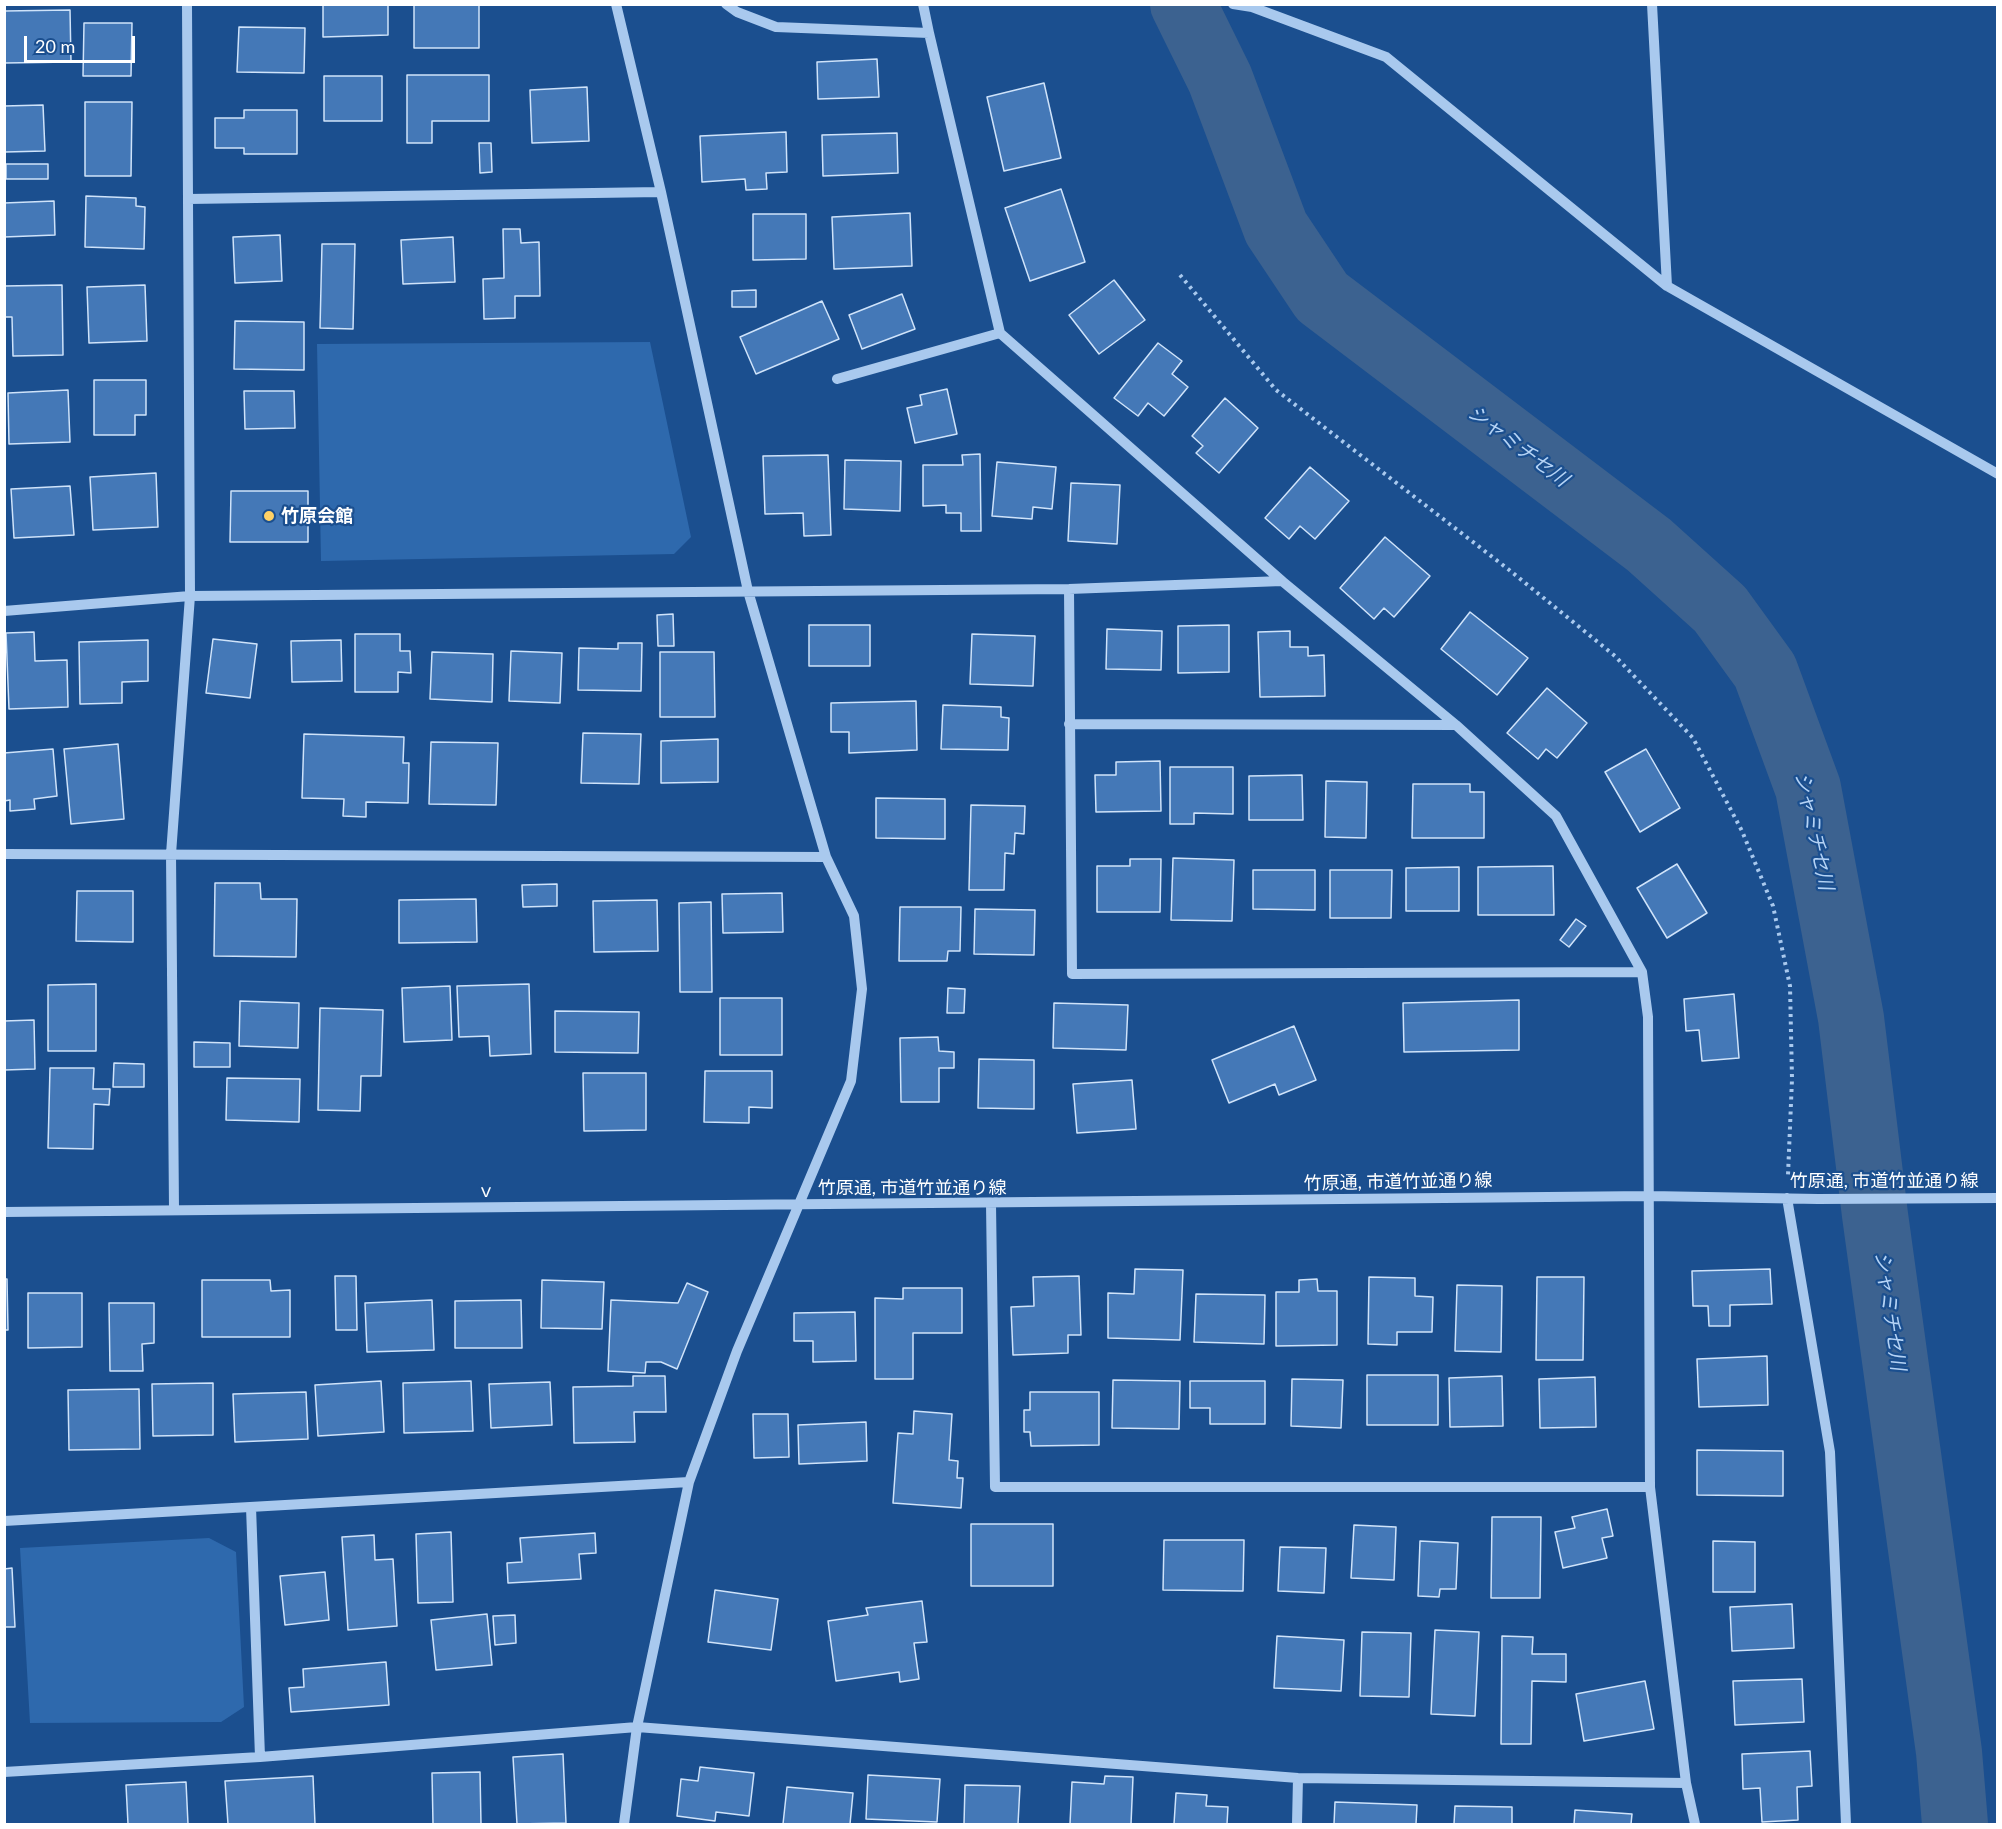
<!DOCTYPE html>
<meta charset="utf-8">
<style>
body{margin:0}
#map{position:relative;width:2002px;height:1829px;overflow:hidden;background:#1b4f8f;font-family:Lato,sans-serif}
canvas{display:block}
.frame{position:absolute;inset:0;border:6px solid #fff;pointer-events:none}
.scale{position:absolute;left:24px;top:36px;width:111px;height:27px;box-sizing:border-box;border:3px solid #fff;border-top:0;padding-left:8px;font-size:18px;line-height:21px;white-space:nowrap;color:#fff;-webkit-text-stroke:4px #1b4f8f;paint-order:stroke}
</style>
<div id="map">
<canvas width="2002" height="1829"></canvas>
<div class="frame"></div>
<div class="scale">20 m</div>
</div>
<script>
const context = document.querySelector('canvas').getContext('2d');
context.lineJoin = 'round';
function paint(path, color) { context.fillStyle = color; context.fill(path, 'evenodd'); }
function strokePath(path, color, width, dash) { context.strokeStyle = color; context.lineWidth = width; context.lineCap = dash ? 'butt' : 'round'; context.setLineDash(dash || []); context.stroke(path); }
function drawText(font, color, halo, rows, align = 'center') {
  context.font = font + ' Lato,"Noto Sans JP",sans-serif'; context.lineWidth = 4.5; context.setLineDash([]); context.textBaseline = 'middle'; context.strokeStyle = halo; context.fillStyle = color; for (const [text, x, y, turn = 0] of rows) {
    context.save(); context.translate(x, y); context.rotate((+turn || 0) * Math.PI / 180); context.textAlign = isNaN(turn) ? turn : align; if (halo) context.strokeText(text, 0, 0); context.fillText(text, 0, 0); context.restore();
  }
}
paint(new Path2D(`
 M650,342L691,537L674,554L321,561L317,344Z
 M209,1538L236,1552L244,1707L221,1722L30,1723L20,1548Z`), '#2e69ad');
strokePath(new Path2D(`
 M1183,4L1220,79L1276,228L1322,297L1649,545L1720,609L1765,671L1808,788L1851,1018L1875,1215L1949,1752L1955,1824`), '#3c6290', 66);
const building = new Path2D(`
 M323,4H388V35L323,37Z
 M414,4H479V48H414Z
 M70,10L71,62L4,63V11Z
 M84,23H132L131,76H83Z
 M239,27L305,28L304,73L237,72Z
 M877,59L879,97L818,99L817,62Z
 M407,75H489V121H432V143H407Z
 M324,76H382V121H324Z
 M1044,83L1061,158L1004,171L987,97Z
 M587,87L589,141L532,143L530,90Z
 M85,102H132L131,176H85Z
 M43,105L45,151L5,152L4,106Z
 M244,110H297V154H244V148H215V118H244Z
 M786,132L787,172L766,173L767,189L746,190L745,179L702,182L700,136Z
 M897,133L898,173L823,176L822,135Z
 M479,143H491L492,172L480,173Z
 M6,164H48V179H6Z
 M1061,189L1085,262L1030,281L1005,208Z
 M86,196L136,198V206L145,207L144,249L85,247Z
 M54,201L55,235L4,237V203Z
 M910,213L912,266L834,269L832,217Z
 M753,214H806V259L753,260Z
 M503,229H520L521,243L539,242L540,296H515V318L484,319L483,279L504,278Z
 M280,235L282,281L235,283L233,237Z
 M453,237L455,282L403,284L401,240Z
 M322,244H355L353,329L320,328Z
 M1114,280L1145,320L1099,354L1069,315Z
 M62,285L63,355L13,356L12,317H4V286Z
 M145,285L147,341L89,343L87,287Z
 M756,290V307H732V291Z
 M902,294L915,329L862,349L849,315Z
 M822,301L839,339L756,374L740,337Z
 M235,321L304,322V370L234,369Z
 M1158,343L1182,361L1172,374L1188,387L1164,416L1148,403L1138,416L1114,398Z
 M94,380H146V415H135V435H94Z
 M947,389L957,434L915,443L907,408L922,405L920,395Z
 M68,390L70,442L9,444L8,393Z
 M244,391H294L295,428L245,429Z
 M1225,398L1258,428L1219,473L1196,453L1203,446L1192,436Z
 M980,454L981,531H961V513H946V505L923,506V465H963L962,455Z
 M828,455L831,535L804,536L803,513L765,514L763,456Z
 M845,460L901,461L900,511L844,509Z
 M997,462L1056,467L1052,509L1033,507L1032,519L992,516Z
 M1310,467L1349,501L1315,539L1300,526L1289,539L1265,518Z
 M156,473L158,527L93,530L90,477Z
 M1071,483L1120,485L1117,544L1068,541Z
 M70,486L74,535L14,538L11,489Z
 M231,491H308V542H230Z
 M1385,537L1430,576L1394,617L1384,608L1374,619L1340,588Z
 M1470,612L1528,658L1497,695L1441,649Z
 M673,614L674,646H658L657,615Z
 M809,625H870V666H809Z
 M1229,625V672L1178,673V626Z
 M1107,629L1162,631L1161,670L1106,669Z
 M1290,631V647H1308V656L1324,655L1325,696L1260,697L1258,632Z
 M34,632L35,661L67,660L68,707L9,709L6,633Z
 M355,634H400V651H410L411,673L398,672V692H355Z
 M972,634L1035,636L1033,686L970,684Z
 M213,639L257,644L250,698L206,693Z
 M148,640V681L122,682V703L80,704L79,642Z
 M341,640L342,681L292,682L291,641Z
 M618,643H642L641,691L578,690L579,648L618,649Z
 M511,651L562,653L560,703L509,701Z
 M432,652L493,654L492,702L430,699Z
 M660,652H714L715,717H660Z
 M1547,688L1587,723L1557,758L1546,749L1538,759L1507,733Z
 M916,701L917,750L849,753V732H831V703Z
 M943,705L1001,707V717L1009,718L1008,750L941,749Z
 M583,733L641,734L639,784L581,783Z
 M304,734L404,737L403,763H409L408,803L366,802V817L343,816L344,799L302,798Z
 M718,739V782L661,783V741Z
 M431,742L498,743L496,805L429,804Z
 M118,744L124,819L71,824L64,749Z
 M53,749L57,796L34,799L35,809L10,811V800L4,801V753Z
 M1646,749L1680,808L1640,832L1605,772Z
 M1160,761L1161,811L1096,812L1095,775H1116V762Z
 M1170,767H1233V814L1194,813V824H1170Z
 M1302,775L1303,820H1249V776Z
 M1326,781L1367,782L1366,838L1325,837Z
 M1413,784H1470V792H1484V838H1412Z
 M876,798L945,799V839L876,838Z
 M971,805L1025,806L1024,834L1015,833L1014,854L1005,853L1004,890H969Z
 M1173,858L1234,860L1232,921L1171,920Z
 M1130,859H1161L1160,912H1097V866H1130Z
 M1677,864L1707,913L1667,938L1637,888Z
 M1553,866L1554,915H1478V867Z
 M1459,867V911H1406V868Z
 M1253,870H1315V910L1253,909Z
 M1330,870H1392L1391,918H1330Z
 M215,883H260L261,899H297L296,957L214,956Z
 M557,884V906L523,907L522,885Z
 M77,891H133V942L76,941Z
 M782,893L783,932L723,933L722,894Z
 M476,899L477,942L399,943V900Z
 M657,900L658,951L594,952L593,901Z
 M711,902L712,992H680L679,903Z
 M900,907H961L960,951H948L947,961H899Z
 M975,909L1035,910L1034,955L974,954Z
 M1576,919L1586,926L1569,947L1560,940Z
 M96,984V1051H48V985Z
 M529,984L531,1054L490,1056L489,1036L459,1037L457,986Z
 M450,986L452,1040L404,1042L402,988Z
 M948,988L965,989L964,1013H947Z
 M1734,994L1739,1058L1702,1061L1699,1030L1686,1031L1684,999Z
 M720,998H782V1055H720Z
 M1519,1000V1050L1404,1052L1403,1003Z
 M240,1001L299,1003L298,1048L239,1046Z
 M1054,1003L1128,1005L1126,1050L1053,1048Z
 M320,1008L383,1010L381,1076H361L360,1111L318,1110Z
 M555,1011L639,1012L638,1053L555,1052Z
 M34,1020L35,1069L4,1070V1021Z
 M1294,1026L1316,1080L1279,1095L1275,1084L1229,1103L1212,1060Z
 M938,1037L939,1051L954,1052V1068H939V1102H901L900,1038Z
 M194,1042L230,1043V1067H194Z
 M979,1059L1034,1060V1109L978,1108Z
 M114,1063L144,1064V1087H113Z
 M50,1068H94L93,1089H110L109,1105L94,1104L93,1149L48,1148Z
 M705,1071H772V1108L749,1107V1123L704,1122Z
 M583,1073H646V1130L584,1131Z
 M227,1078L300,1079L299,1122L226,1120Z
 M1132,1080L1136,1129L1077,1133L1073,1084Z
 M1135,1269L1183,1270L1180,1340L1108,1338V1293L1134,1294Z
 M1770,1269L1772,1304L1730,1305V1326H1709L1708,1306H1693L1692,1271Z
 M335,1276H356L357,1330H336Z
 M1079,1276L1081,1335H1068V1353L1013,1355L1011,1307L1034,1306L1033,1277Z
 M1369,1277L1415,1278V1296L1433,1297L1432,1332H1397V1345L1368,1344Z
 M1537,1277H1584L1583,1360H1536Z
 M4,1279H7L8,1330H4Z
 M1317,1279L1318,1291H1337V1345L1276,1346V1292H1299V1280Z
 M202,1280H270L271,1291L290,1290V1337H202Z
 M542,1280L604,1282L602,1329L541,1328Z
 M687,1283L708,1292L677,1369L661,1362H646L645,1373L608,1371L611,1300L678,1303Z
 M1457,1285L1502,1286L1501,1352L1455,1351Z
 M903,1288H962V1333H913V1379H875V1298L903,1299Z
 M28,1293H82V1347L28,1348Z
 M1196,1294L1265,1295L1264,1344L1194,1342Z
 M432,1300L434,1350L367,1352L365,1303Z
 M521,1300L522,1348H455V1301Z
 M109,1303H154V1343L142,1344L143,1371H110Z
 M855,1312L856,1361L813,1362V1341H794V1313Z
 M1767,1356L1768,1405L1699,1407L1697,1359Z
 M1367,1375H1438V1425H1367Z
 M633,1376H665L666,1412H634L635,1442L574,1443L573,1387L633,1386Z
 M1502,1376L1503,1426L1450,1427L1449,1378Z
 M1595,1377L1596,1427L1540,1428L1539,1379Z
 M1292,1379L1343,1380L1341,1428L1291,1426Z
 M1113,1380L1180,1381L1179,1429L1112,1428Z
 M381,1381L384,1432L318,1436L315,1385Z
 M471,1381L473,1431L404,1433L403,1383Z
 M1190,1381H1265V1424H1210V1408H1190Z
 M550,1382L552,1425L491,1428L489,1384Z
 M213,1383V1435L153,1436L152,1384Z
 M139,1389L140,1449L69,1450L68,1390Z
 M306,1392L308,1439L235,1442L233,1394Z
 M1030,1392H1099V1445L1031,1446L1030,1432H1024V1410H1030Z
 M914,1411L952,1414L949,1460L958,1461L957,1478H963L961,1508L893,1503L898,1433L913,1434Z
 M753,1414H788L789,1457L754,1458Z
 M866,1422L867,1461L799,1464L798,1425Z
 M1697,1450L1783,1451V1496L1697,1495Z
 M1607,1509L1613,1536L1602,1538L1607,1558L1563,1568L1555,1532L1575,1528L1572,1517Z
 M1492,1517H1541L1540,1598H1491Z
 M971,1524H1053V1586H971Z
 M1354,1525L1396,1527L1394,1580L1351,1578Z
 M451,1532L453,1602L418,1603L416,1534Z
 M595,1533L596,1553L579,1554L581,1579L508,1583L507,1563L522,1562L520,1538Z
 M374,1535L375,1560L393,1559L397,1626L348,1630L342,1537Z
 M1164,1540H1244L1243,1591L1163,1590Z
 M1420,1541L1458,1543L1456,1589H1440L1439,1597L1418,1596Z
 M1713,1541L1755,1542V1592H1713Z
 M1280,1547L1326,1548L1324,1593L1278,1591Z
 M12,1568L15,1627H4V1569Z
 M325,1572L329,1620L285,1625L280,1576Z
 M715,1590L778,1599L771,1650L708,1642Z
 M922,1601L927,1642L914,1643L919,1679L900,1682L899,1672L836,1681L828,1621L868,1615L866,1608Z
 M1792,1604L1794,1648L1732,1651L1730,1607Z
 M487,1614L492,1665L436,1670L431,1620Z
 M515,1615L516,1643L495,1645L493,1616Z
 M1435,1630L1479,1632L1475,1716L1431,1714Z
 M1362,1632L1411,1633L1409,1697L1360,1696Z
 M1277,1636L1344,1640L1341,1691L1274,1688Z
 M1502,1636L1533,1637L1532,1654H1566V1682L1532,1681L1531,1744H1501Z
 M386,1662L389,1705L291,1712L289,1688L304,1687L303,1669Z
 M1802,1679L1804,1722L1735,1725L1733,1681Z
 M1645,1681L1654,1729L1584,1741L1576,1694Z
 M1810,1751L1812,1786L1797,1787L1798,1820L1762,1822L1760,1788L1743,1789L1742,1754Z
 M563,1754L566,1823L517,1824L513,1757Z
 M700,1767L754,1773L749,1816L716,1812L715,1821L677,1816L681,1779L698,1781Z
 M480,1772L481,1824H433L432,1773Z
 M868,1775L940,1779L937,1822L866,1819Z
 M313,1776L315,1824H228L225,1781Z
 M1105,1776L1133,1777L1131,1824H1070L1072,1782L1104,1784Z
 M186,1782L188,1824H128L126,1785Z
 M965,1785L1020,1786L1018,1824H964Z
 M787,1787L853,1793L850,1824H783Z
 M1176,1793L1207,1795L1206,1806L1228,1807L1227,1824H1174Z
 M1335,1802L1417,1805L1416,1824H1334Z
 M1455,1806L1512,1807V1824H1454Z
 M1575,1810L1632,1814L1631,1824H1574Z`);
paint(building, '#4478b7');
strokePath(building, '#cfe3fa', 1.5);
strokePath(new Path2D(`
 M1180,275L1276,390L1508,569L1615,656L1693,738L1742,831L1773,906L1790,986L1792,1079L1788,1175`), '#a9c9ee', 4, [3, 4.5]);
strokePath(new Path2D(`
 M616,4L661,192L748,591L826,857L854,916L862,989L851,1081L737,1351L689,1482L637,1727L624,1824
 M726,4L737,12L776,27L929,33L1000,333L1282,581L1456,725L1556,816L1642,972L1648,1017L1650,1487H995L991,1204
 M923,4L929,33
 M1233,4L1252,7L1386,57L1667,286L1998,474
 M1652,4L1667,286
 M188,199L661,192
 M837,379L1000,333
 M1069,589L1072,974L1642,972
 M4,611L190,596L1069,589L1282,581
 M1069,724L1456,725
 M4,854L826,857
 M1787,1198L1830,1452L1846,1824
 M174,1209L171,854L190,596L187,4
 M4,1212L1650,1196L1818,1199L1998,1198
 M251,1507L260,1757L637,1727L1298,1778L1686,1783L1650,1487
 M4,1521L689,1482
 M4,1772L260,1757
 M1686,1783L1695,1824
 M1297,1824L1298,1778`), '#a9c9ee', 10);
for (const [x, y, r, color] of [
 [269,516,6,"#ffd166"]
]) { const dot = new Path2D(); dot.arc(x, y, r, 0, 2 * Math.PI); context.fillStyle = color; context.fill(dot); strokePath(dot, '#1b4f8f', 2); }
drawText('bold 18px', '#fff', '#1b4f8f', [
 ["竹原会館",281,516]
], 'left');
drawText('18px', '#fff', '#1b4f8f', [
 ["竹原通, 市道竹並通り線",1884,1181],
 ["竹原通, 市道竹並通り線",1398,1182,-1],
 ["竹原通, 市道竹並通り線",912,1188],
 ["ｖ",486,1191]
]);
drawText('italic 20px', '#b5d3f5', '#1b4f8f', [
 ["シャミチセ川",1518,446,37],
 ["シャミチセ川",1814,831,78],
 ["シャミチセ川",1890,1311,82]
]);
</script>
